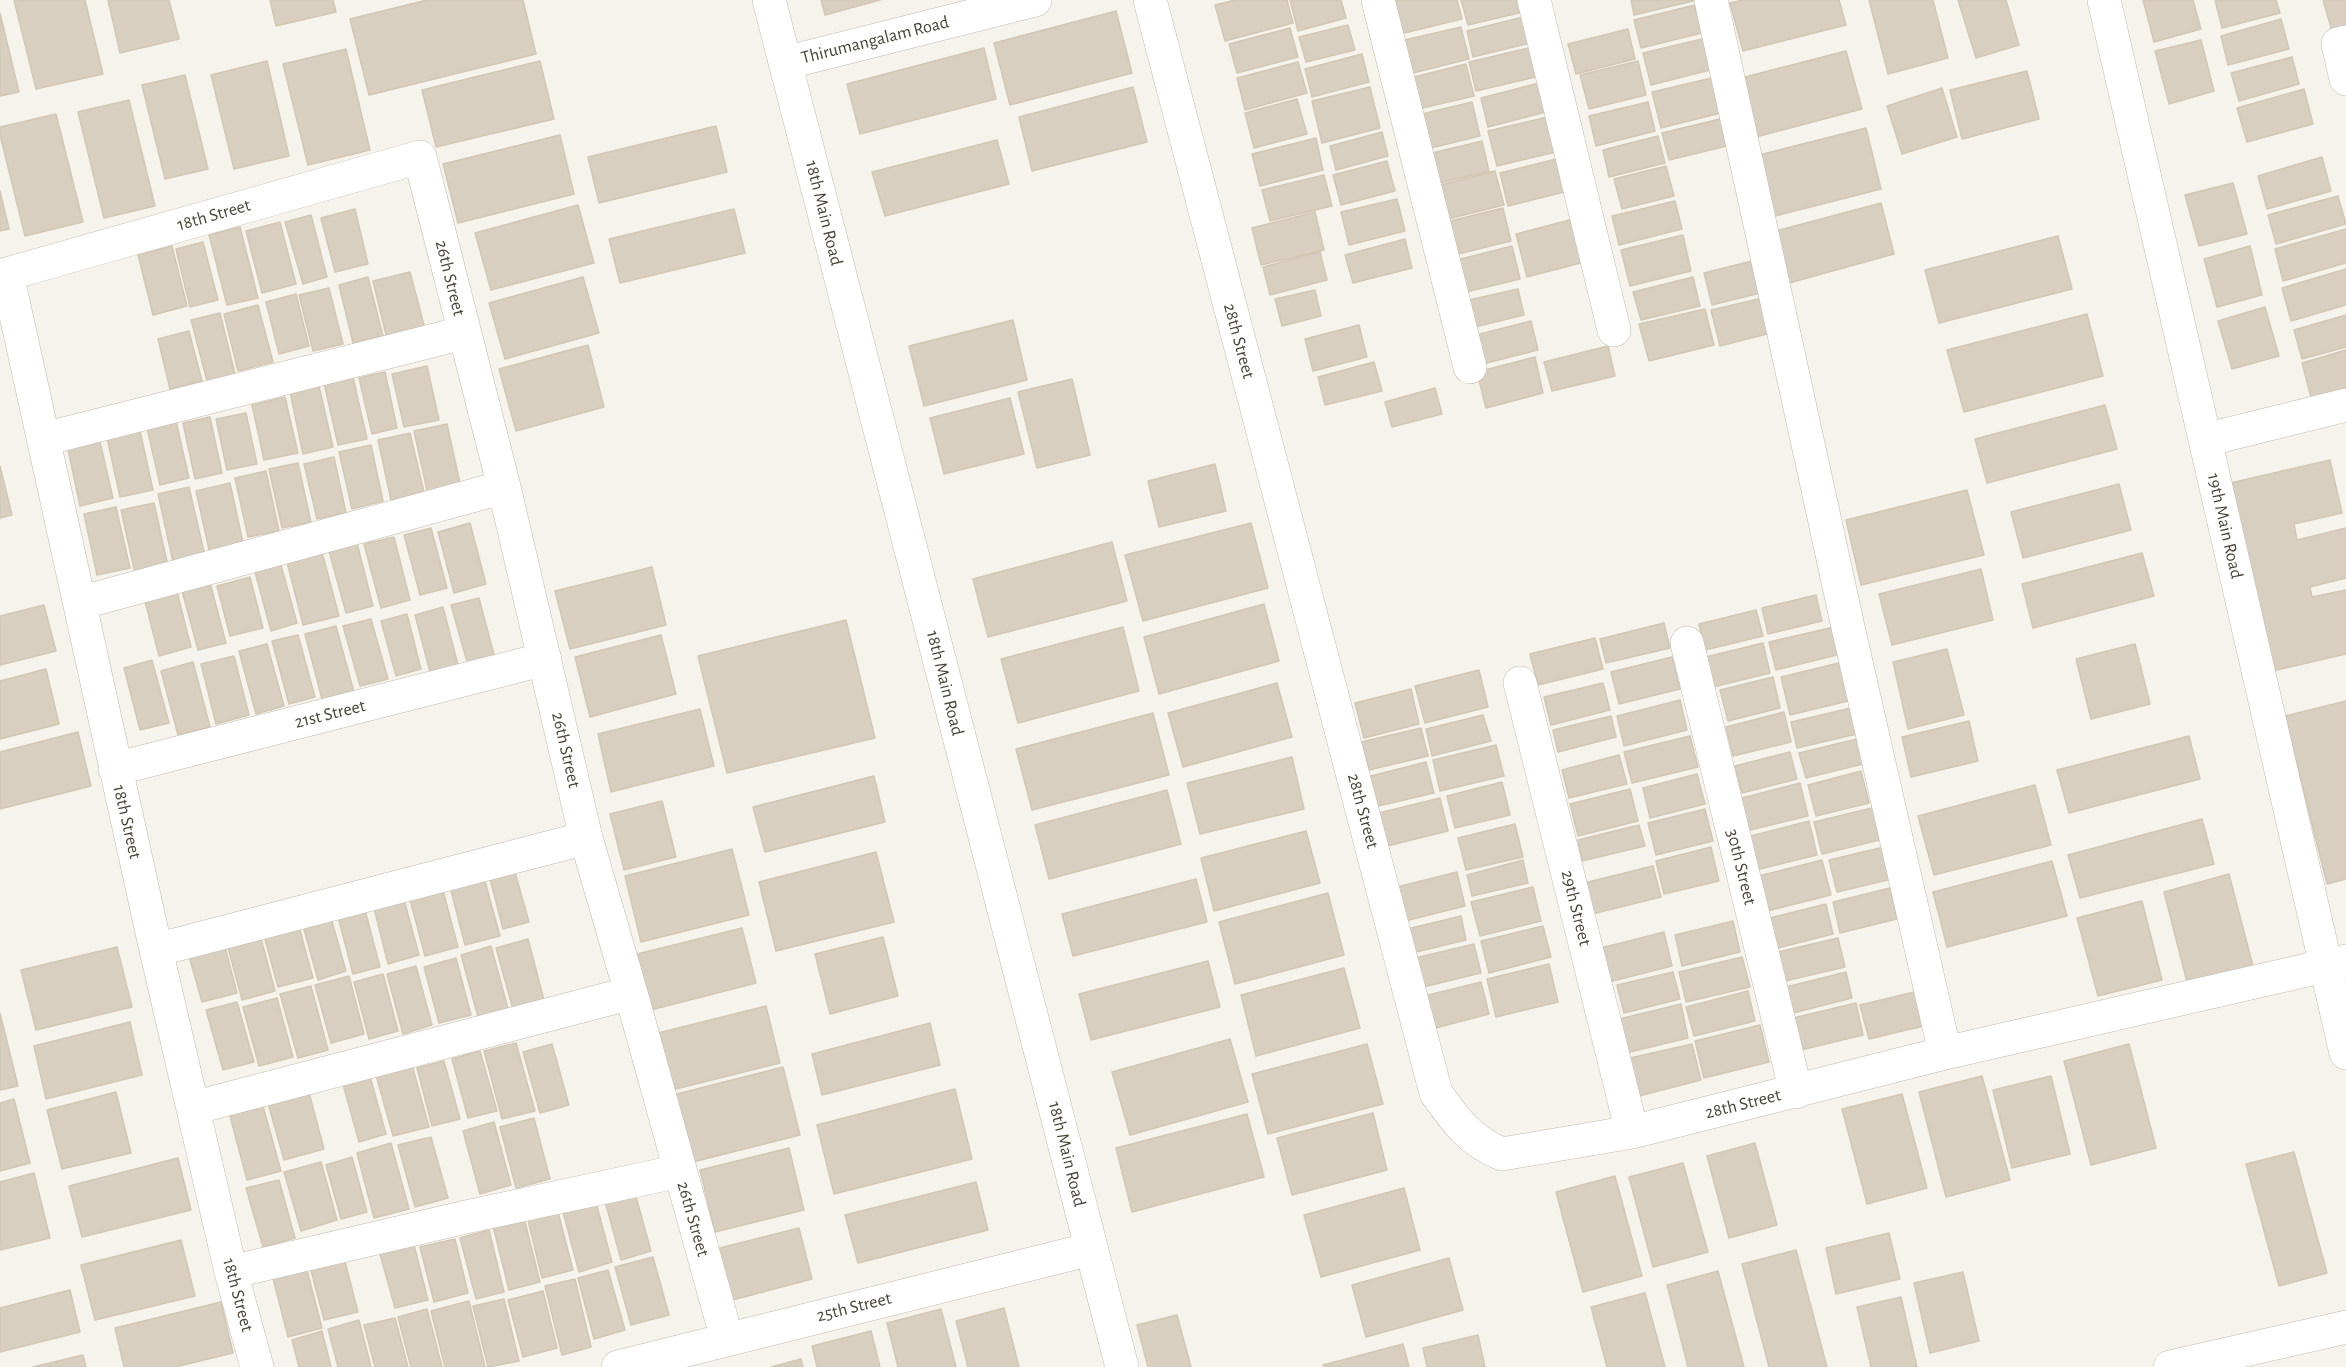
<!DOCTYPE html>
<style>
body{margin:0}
canvas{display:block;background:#f6f3ec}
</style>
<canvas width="2346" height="1367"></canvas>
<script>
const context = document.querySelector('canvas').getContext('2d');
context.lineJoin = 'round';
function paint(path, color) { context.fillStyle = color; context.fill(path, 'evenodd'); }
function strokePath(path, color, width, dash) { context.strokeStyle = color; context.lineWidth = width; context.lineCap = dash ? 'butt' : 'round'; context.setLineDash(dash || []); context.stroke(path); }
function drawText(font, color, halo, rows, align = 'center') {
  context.font = font + ' "Alegreya Sans",sans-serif'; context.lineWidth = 6; context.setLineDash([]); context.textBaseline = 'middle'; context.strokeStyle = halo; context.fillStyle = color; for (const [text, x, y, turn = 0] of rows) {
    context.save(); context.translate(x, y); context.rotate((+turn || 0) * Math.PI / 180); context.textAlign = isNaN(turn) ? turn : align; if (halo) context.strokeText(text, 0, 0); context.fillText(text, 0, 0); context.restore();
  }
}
const building = new Path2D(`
 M14,0H85L103,74L36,89Z
 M108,0H169L179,39L120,53Z
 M270,0H333L336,12L276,26Z
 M427,0H523L536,54L369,95L350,19Z
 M821,0H880L825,15Z
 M1235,0H1287L1293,23L1225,41L1215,5Z
 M1290,0H1341L1346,18L1298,31Z
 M1396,0H1457L1462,19L1396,35L1388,2Z
 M1461,0H1520L1523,12L1468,25Z
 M1631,0H1693V1L1634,15Z
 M1743,0H1839L1846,25L1743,51L1730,3Z
 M1869,0H1933L1948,58L1888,74Z
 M1958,0H2006L2019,45L1976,58Z
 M2143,0H2193L2201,29L2154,42Z
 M2215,0H2276L2280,13L2222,28Z
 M2323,0H2346V26L2332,31Z
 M1695,5L1702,33L1641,48L1634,20Z
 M1116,11L1132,73L1010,105L994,43Z
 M0,13L19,92L0,96Z
 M1527,16L1534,42L1473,57L1467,31Z
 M2281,19L2289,49L2228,65L2221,36Z
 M1348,25L1355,50L1306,62L1299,37Z
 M1461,27L1469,59L1405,75L1396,42Z
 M1290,28L1298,57L1237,73L1229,44Z
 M1628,29L1635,59L1576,74L1568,44Z
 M1706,38L1714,69L1651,85L1643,53Z
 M2201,40L2214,91L2169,104L2155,51Z
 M1537,46L1544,75L1476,91L1469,62Z
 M984,48L996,99L860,134L847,84Z
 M346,49L370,150L308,165L283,64Z
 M1846,51L1862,109L1752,138L1737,79Z
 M1362,54L1369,82L1312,97L1305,69Z
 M2292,57L2299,84L2239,101L2231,73Z
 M267,61L289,156L234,169L211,75Z
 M540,61L554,119L436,147L422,90Z
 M1638,61L1646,95L1589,109L1580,75Z
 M1298,62L1307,93L1245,110L1237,78Z
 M1466,64L1474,96L1414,110L1406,79Z
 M2027,71L2039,119L1962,139L1950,90Z
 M185,75L208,169L165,179L142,85Z
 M1716,77L1725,112L1661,128L1652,92Z
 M1543,82L1550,111L1488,127L1481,98Z
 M1133,87L1147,142L1032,171L1019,117Z
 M1370,87L1380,128L1322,143L1312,101Z
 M1942,88L1957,137L1902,154L1887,106Z
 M2304,89L2313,124L2247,142L2237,108Z
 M1297,99L1307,134L1254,148L1245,113Z
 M129,100L155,206L104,218L78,112Z
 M1472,102L1480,136L1427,149L1418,115Z
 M1648,102L1655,131L1596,146L1589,116Z
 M56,114L83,222L25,236L0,135V127Z
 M1556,115L1564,150L1497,166L1488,131Z
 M1724,118L1731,145L1669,160L1662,133Z
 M716,126L727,172L599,203L588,157Z
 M1866,128L1881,189L1771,217L1755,156Z
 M1382,132L1388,156L1336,170L1330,146Z
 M560,135L574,194L458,223L443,164Z
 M1658,136L1665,163L1609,177L1603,150Z
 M1316,138L1323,170L1260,186L1252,154Z
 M997,140L1009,184L885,216L872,172Z
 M1482,141L1489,171L1431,185L1424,155Z
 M2322,157L2331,191L2267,209L2258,176Z
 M1560,158L1568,191L1508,206L1500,173Z
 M1387,161L1395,191L1341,205L1333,175Z
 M1666,166L1674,196L1622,209L1614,179Z
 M1495,171L1504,205L1440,221L1432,187Z
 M1324,175L1332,206L1270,221L1262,190Z
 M2233,183L2247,234L2199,246L2185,195Z
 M0,191L9,229L0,231Z
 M2338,196L2346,224L2276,244L2268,215Z
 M1397,199L1405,231L1349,245L1341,212Z
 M1675,201L1682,229L1619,245L1612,216Z
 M1881,203L1894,254L1789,283L1776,231Z
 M578,205L594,263L491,290L475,233Z
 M1503,208L1511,241L1450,256L1442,223Z
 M355,209L368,264L335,272L321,218Z
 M734,209L745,253L620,283L609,239Z
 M1315,212L1324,250L1261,265L1252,228Z
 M311,215L327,277L303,284L285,222Z
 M1581,217L1592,260L1527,277L1516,234Z
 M280,222L296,284L262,293L246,231Z
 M240,227L258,298L227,305L209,235Z
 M2346,229V263L2283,281L2275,249Z
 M1683,235L1691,271L1630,286L1621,250Z
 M2058,236L2072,289L1939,323L1925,270Z
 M1405,239L1412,268L1353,283L1345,255Z
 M203,242L218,300L190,307L176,249Z
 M172,246L187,306L153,315L138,255Z
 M1512,246L1520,279L1462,293L1453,261Z
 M2250,246L2262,295L2217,307L2204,259Z
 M1320,252L1327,280L1270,295L1263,267Z
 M1756,260L1764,292L1712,305L1704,273Z
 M2346,269V305L2291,321L2282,288Z
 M410,272L425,329L387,339L373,281Z
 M368,277L383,336L353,343L339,285Z
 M583,277L599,333L505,359L489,303Z
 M1693,277L1700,306L1641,320L1633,292Z
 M329,288L343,344L313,351L299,295Z
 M1518,289L1524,315L1471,328L1464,301Z
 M1315,290L1321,316L1282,326L1275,299Z
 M296,294L309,346L279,354L266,302Z
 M1767,297L1775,332L1720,346L1711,310Z
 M258,305L273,362L238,371L224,314Z
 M2265,307L2279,356L2232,369L2218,321Z
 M1705,309L1714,345L1649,361L1639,324Z
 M220,313L235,374L207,381L191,320Z
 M2087,314L2103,376L1964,412L1947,350Z
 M2346,315V347L2302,359L2294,330Z
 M1013,320L1027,380L924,406L909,346Z
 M1531,321L1538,350L1475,366L1468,337Z
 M1359,325L1367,357L1313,371L1305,339Z
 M189,331L202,381L170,389L158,339Z
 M588,345L604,407L516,431L499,369Z
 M1608,346L1615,376L1552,391L1544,362Z
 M2346,350V388L2311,397L2302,363Z
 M1535,357L1543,393L1486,408L1477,372Z
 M1374,362L1382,391L1325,405L1318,377Z
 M427,366L439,420L404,427L392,374Z
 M385,372L397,428L372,434L359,378Z
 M353,377L367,439L338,445L324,383Z
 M1072,379L1090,455L1037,468L1018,392Z
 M319,386L333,447L303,454L290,392Z
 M1435,388L1442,414L1392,427L1385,402Z
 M285,397L298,453L264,460L252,405Z
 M1010,398L1024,454L944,474L930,418Z
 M2105,405L2117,449L1987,483L1975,439Z
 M246,413L257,464L227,470L216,419Z
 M210,417L222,473L195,479L183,423Z
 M176,421L189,478L160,485L147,428Z
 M447,424L461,488L428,495L414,431Z
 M139,426L153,490L120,497L106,433Z
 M410,433L424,492L391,500L378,440Z
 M100,442L113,498L80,506L68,449Z
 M371,445L383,501L352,509L339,452Z
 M334,457L346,513L317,519L304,464Z
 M2330,460L2342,513L2294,524L2297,540L2346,528V578L2310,587L2312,597L2346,590V654L2268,672L2226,484Z
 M298,463L311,522L282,528L269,469Z
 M1215,464L1226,511L1159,527L1148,481Z
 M0,466L12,515L0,518Z
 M266,471L279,531L248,537L235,478Z
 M230,483L244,547L210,554L196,491Z
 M2119,484L2131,530L2023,558L2011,512Z
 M189,487L205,556L173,562L158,494Z
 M1967,490L1984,555L1861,585L1846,520Z
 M154,503L168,566L135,573L121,510Z
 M116,507L130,568L97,575L84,514Z
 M470,523L486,584L454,593L438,532Z
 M1251,523L1268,588L1143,621L1125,555Z
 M431,528L447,588L420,595L404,535Z
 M394,537L410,600L381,608L364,544Z
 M1112,542L1127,601L988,637L973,579Z
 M357,543L373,606L346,613L329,551Z
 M322,552L339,616L303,625L287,562Z
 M2142,553L2154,596L2033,628L2022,584Z
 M281,565L297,623L271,631L255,572Z
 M652,567L666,625L570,649L555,591Z
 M1981,569L1993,620L1892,645L1879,594Z
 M250,577L263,628L230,636L217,586Z
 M209,579L226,643L198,650L181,587Z
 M176,588L191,647L159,656L144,597Z
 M1816,595L1822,621L1768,634L1762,608Z
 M479,598L496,662L469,669L451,605Z
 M1264,604L1279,661L1159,694L1144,637Z
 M44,605L56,651L0,665V616Z
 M443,607L458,665L430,672L415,615Z
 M1756,610L1763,636L1705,650L1699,624Z
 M407,614L421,669L396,676L381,621Z
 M371,619L388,679L360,686L343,626Z
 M846,620L875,738L727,773L698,656Z
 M1664,623L1670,648L1606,663L1600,639Z
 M336,626L354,692L322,699L305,634Z
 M1123,627L1139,691L1018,723L1001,659Z
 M1834,627L1841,654L1776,670L1769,642Z
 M298,635L315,697L289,704L272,641Z
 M661,635L676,694L590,717L575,657Z
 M1595,638L1603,669L1538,685L1530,654Z
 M1763,643L1770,673L1713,687L1706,657Z
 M267,644L284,706L256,714L239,651Z
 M2135,644L2150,704L2091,719L2076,659Z
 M1947,649L1964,715L1908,729L1893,662Z
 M234,656L249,715L216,724L201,664Z
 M1672,657L1680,689L1619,704L1611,672Z
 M152,660L169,723L140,730L124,668Z
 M193,662L210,727L178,735L161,671Z
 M1843,662L1852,700L1790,715L1781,677Z
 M46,669L59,724L0,739V681Z
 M1479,670L1488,707L1425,723L1415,686Z
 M1773,677L1780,708L1728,721L1720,690Z
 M1277,683L1292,737L1183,767L1168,713Z
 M1603,683L1610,710L1551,725L1544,697Z
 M1411,689L1419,724L1364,738L1355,703Z
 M1680,700L1687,730L1624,746L1617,716Z
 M2346,701V879L2327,884L2285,716Z
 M1851,708L1857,734L1797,748L1791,722Z
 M700,709L714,766L611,792L598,734Z
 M1784,712L1791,742L1733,756L1726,727Z
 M1153,713L1169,775L1032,810L1016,749Z
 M1483,715L1491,741L1432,756L1426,729Z
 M1611,716L1616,737L1558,752L1553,730Z
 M1969,721L1978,761L1911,777L1902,737Z
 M1421,728L1428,756L1369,770L1361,742Z
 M78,732L91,786L0,809V752Z
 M1690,736L1698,767L1632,783L1624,752Z
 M2189,736L2200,779L2069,813L2057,770Z
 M1861,738L1867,763L1806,778L1799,753Z
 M1496,745L1504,776L1440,791L1433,760Z
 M1790,752L1797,779L1742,793L1735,766Z
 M1619,755L1627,784L1569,798L1562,770Z
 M1292,757L1304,809L1200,834L1187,783Z
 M1426,762L1434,793L1374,807L1367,777Z
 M1861,771L1869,803L1816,816L1808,785Z
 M1697,774L1705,804L1650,818L1643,788Z
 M874,776L885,822L765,852L753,807Z
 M1502,782L1510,815L1455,828L1447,796Z
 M1800,783L1808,816L1746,831L1738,799Z
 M2035,785L2051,845L1934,875L1918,816Z
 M1630,789L1638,821L1578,836L1570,804Z
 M1167,790L1181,844L1049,879L1035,825Z
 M1440,798L1448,831L1387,846L1379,813Z
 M662,801L676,857L624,870L610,814Z
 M1876,807L1884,839L1822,854L1814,822Z
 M1705,809L1713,841L1656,855L1648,823Z
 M2202,819L2214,864L2080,898L2068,855Z
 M1809,821L1817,855L1756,870L1747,837Z
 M1515,824L1523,857L1466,870L1458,838Z
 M1639,825L1645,846L1582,861L1578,840Z
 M1306,831L1320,883L1214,911L1201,858Z
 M1711,847L1719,881L1664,894L1656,861Z
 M1884,847L1892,879L1837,892L1829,860Z
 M732,849L749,915L641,942L625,876Z
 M876,852L894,922L776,951L759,882Z
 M1523,860L1528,883L1472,896L1467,875Z
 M1822,860L1831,895L1763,912L1755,877Z
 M2052,861L2067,916L1947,947L1933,892Z
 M513,865L529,922L503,929L488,871Z
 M1653,866L1661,897L1592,914L1584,883Z
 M1457,872L1465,906L1401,922L1393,888Z
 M483,874L500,936L465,945L449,883Z
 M2229,874L2254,970L2188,986L2164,892Z
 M1196,879L1207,922L1073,956L1062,914Z
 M441,883L458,947L425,956L408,892Z
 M1533,887L1541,921L1480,936L1471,902Z
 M1890,888L1897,919L1840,933L1833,902Z
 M402,892L419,955L388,964L372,900Z
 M1328,893L1344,955L1235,984L1219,922Z
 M2142,901L2162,980L2098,996L2077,918Z
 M1826,904L1833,934L1774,949L1766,919Z
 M364,906L380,967L353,974L337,913Z
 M1461,916L1466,940L1408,954L1403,930Z
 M331,918L346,971L318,980L303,926Z
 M1733,921L1740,952L1682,966L1675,935Z
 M298,923L313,978L278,987L263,932Z
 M1543,926L1551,957L1489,973L1481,941Z
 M742,928L756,983L643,1012L629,956Z
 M259,931L275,991L242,1000L226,940Z
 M1664,932L1672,966L1609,982L1601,948Z
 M883,937L898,996L830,1014L815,954Z
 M1838,938L1845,967L1781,982L1774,953Z
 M223,939L237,993L202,1002L187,949Z
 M528,939L545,1004L514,1013L496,948Z
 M1474,944L1481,973L1419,988L1411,959Z
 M491,946L510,1016L480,1024L461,955Z
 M117,947L132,1007L36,1030L21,970Z
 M1742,957L1750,987L1686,1002L1679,972Z
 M456,958L471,1015L439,1023L424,967Z
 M1208,961L1220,1007L1091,1040L1079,994Z
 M1549,964L1558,1002L1496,1017L1487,979Z
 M416,966L432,1025L403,1034L387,974Z
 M1344,968L1360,1028L1256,1056L1241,995Z
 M1673,972L1680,999L1624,1013L1617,985Z
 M1846,972L1852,998L1789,1014L1782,988Z
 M383,974L398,1031L369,1039L354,982Z
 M349,976L364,1034L331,1043L315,985Z
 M1481,982L1489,1014L1428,1030L1420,997Z
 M311,986L328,1050L298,1058L280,994Z
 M1923,990L1932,1024L1869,1039L1860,1005Z
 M1748,991L1755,1021L1694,1036L1686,1007Z
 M277,998L293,1057L259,1066L243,1007Z
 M237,1002L254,1062L223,1070L206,1010Z
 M1856,1003L1863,1035L1797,1051L1789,1019Z
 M1681,1004L1688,1038L1626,1053L1619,1019Z
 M766,1006L780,1063L672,1090L658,1033Z
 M0,1013L18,1086L0,1090Z
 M130,1022L142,1075L46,1099L34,1046Z
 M930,1023L940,1065L822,1095L812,1054Z
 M1760,1025L1769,1062L1704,1078L1695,1041Z
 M1230,1039L1248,1102L1130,1135L1112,1072Z
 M516,1043L535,1111L502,1119L484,1051Z
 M552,1044L569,1105L540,1113L523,1052Z
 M1367,1044L1383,1104L1268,1134L1252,1074Z
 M1692,1044L1701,1080L1639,1096L1630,1058Z
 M2129,1044L2156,1148L2091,1165L2064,1061Z
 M480,1051L497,1111L468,1118L452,1059Z
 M444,1061L460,1119L432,1126L417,1068Z
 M412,1065L429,1127L393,1136L376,1075Z
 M783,1067L800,1135L681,1165L665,1097Z
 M370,1076L386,1134L359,1142L343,1084Z
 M1982,1076L2010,1180L1946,1197L1919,1092Z
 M2051,1076L2070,1154L2012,1168L1993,1090Z
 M307,1085L324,1149L284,1160L266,1096Z
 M955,1089L972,1159L834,1194L817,1125Z
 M116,1092L131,1153L62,1169L47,1110Z
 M1902,1094L1927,1188L1867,1204L1842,1109Z
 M14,1099L30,1163L0,1171V1103Z
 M261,1099L281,1171L247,1180L228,1109Z
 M1373,1113L1387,1170L1292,1195L1277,1138Z
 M1247,1114L1264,1177L1132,1212L1116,1148Z
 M534,1118L550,1179L516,1188L500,1127Z
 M494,1122L511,1185L480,1194L463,1131Z
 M431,1137L448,1198L415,1207L398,1145Z
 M391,1143L409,1209L374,1218L357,1153Z
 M1755,1143L1777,1225L1729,1238L1707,1156Z
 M789,1148L804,1210L715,1232L700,1170Z
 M2294,1152L2327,1273L2279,1286L2246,1164Z
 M352,1157L367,1212L341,1219L326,1165Z
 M178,1158L191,1210L82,1237L69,1186Z
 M321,1162L337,1220L301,1231L284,1172Z
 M1683,1163L1708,1252L1653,1267L1629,1177Z
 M34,1173L50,1238L0,1250V1182Z
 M1615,1176L1642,1276L1583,1292L1556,1192Z
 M279,1180L295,1238L263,1247L246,1188Z
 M976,1182L988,1230L858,1263L845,1215Z
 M1404,1188L1420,1250L1321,1277L1304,1215Z
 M635,1193L651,1251L621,1260L605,1201Z
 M595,1199L612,1262L579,1272L562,1208Z
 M558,1212L573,1270L542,1278L528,1220Z
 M524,1218L540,1282L509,1290L493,1226Z
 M799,1228L812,1279L729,1301L716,1249Z
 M489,1230L504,1292L476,1299L460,1238Z
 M1889,1233L1900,1279L1836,1294L1826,1248Z
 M455,1239L468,1293L434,1302L420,1247Z
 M181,1240L195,1296L95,1320L81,1265Z
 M414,1245L428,1300L395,1308L380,1254Z
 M342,1250L358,1312L324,1320L308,1259Z
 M1796,1250L1827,1367H1769L1742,1264Z
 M653,1257L669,1315L631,1325L615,1267Z
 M1449,1258L1463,1310L1366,1337L1352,1285Z
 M307,1270L322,1328L288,1337L273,1278Z
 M608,1270L625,1330L594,1339L578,1278Z
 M1718,1271L1744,1367H1688L1667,1285Z
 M1963,1272L1979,1341L1930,1353L1914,1283Z
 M575,1279L591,1347L562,1355L545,1286Z
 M70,1290L80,1332L0,1352V1308Z
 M543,1291L557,1348L523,1357L508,1300Z
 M1645,1293L1665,1367H1607L1591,1307Z
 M1901,1297L1917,1367H1871L1857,1307Z
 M504,1299L519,1361L488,1367L473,1306Z
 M469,1301L485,1367H445L431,1311Z
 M221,1302L233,1353L175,1367H124L115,1328Z
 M1004,1308L1019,1367H968L956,1321Z
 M427,1309L442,1367H411L398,1317Z
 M941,1309L956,1367H898L887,1323Z
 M1177,1315L1191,1367H1148L1137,1325Z
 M395,1318L408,1367H375L364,1325Z
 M359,1320L371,1367H338L328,1329Z
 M322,1331L331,1367H299L292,1340Z
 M871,1331L880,1367H817L812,1346Z
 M1478,1335L1485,1367H1427L1423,1348Z
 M1403,1344L1409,1367H1324L1323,1365Z
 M83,1355L86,1367H33Z
 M801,1359L803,1367H771Z`);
paint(building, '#d8cfc1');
strokePath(building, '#d3c7b4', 1.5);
const minor = new Path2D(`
 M1150,0L1436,1093C1456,1121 1470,1141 1502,1154L1632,1132L1945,1053L2346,961
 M1378,0L1470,367
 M1534,0L1614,330
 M1711,0L1848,627L1945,1053
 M2104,0L2346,1053
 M2346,42L2338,44L2346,79
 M7,274L156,950L231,1272L257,1367
 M0,276L420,157L504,487L586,838L631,993L727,1339
 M44,439L463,333
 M2205,440L2346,405
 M80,603L504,487
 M1687,643L1796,1092
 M1520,683L1632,1132
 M115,769L545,659
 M156,950L586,838
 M193,1108L631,993
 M231,1272L466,1217L680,1171
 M618,1367L1091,1249
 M2170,1367L2346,1327`);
const tertiary = new Path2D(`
 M769,0L1122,1367
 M785,63L1035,0`);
strokePath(minor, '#c2bbae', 34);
strokePath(tertiary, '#c2bbae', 34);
strokePath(minor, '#fff', 33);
strokePath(tertiary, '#fff', 33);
drawText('18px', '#4b4439', '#fff', [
 ["Thirumangalam Road",875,40,-14],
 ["18th Main Road",824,213,76],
 ["18th Street",214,215,-16],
 ["26th Street",450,278,76],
 ["28th Street",1239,341,75],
 ["19th Main Road",2225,526,77],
 ["18th Main Road",945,683,76],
 ["21st Street",330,714,-14],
 ["26th Street",566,750,77],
 ["28th Street",1363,811,75],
 ["18th Street",127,822,77],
 ["30th Street",1741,867,76],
 ["29th Street",1576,908,76],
 ["28th Street",1743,1104,-14],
 ["18th Main Road",1067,1154,76],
 ["26th Street",693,1219,74],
 ["18th Street",238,1295,75],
 ["25th Street",854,1307,-14]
]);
</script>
